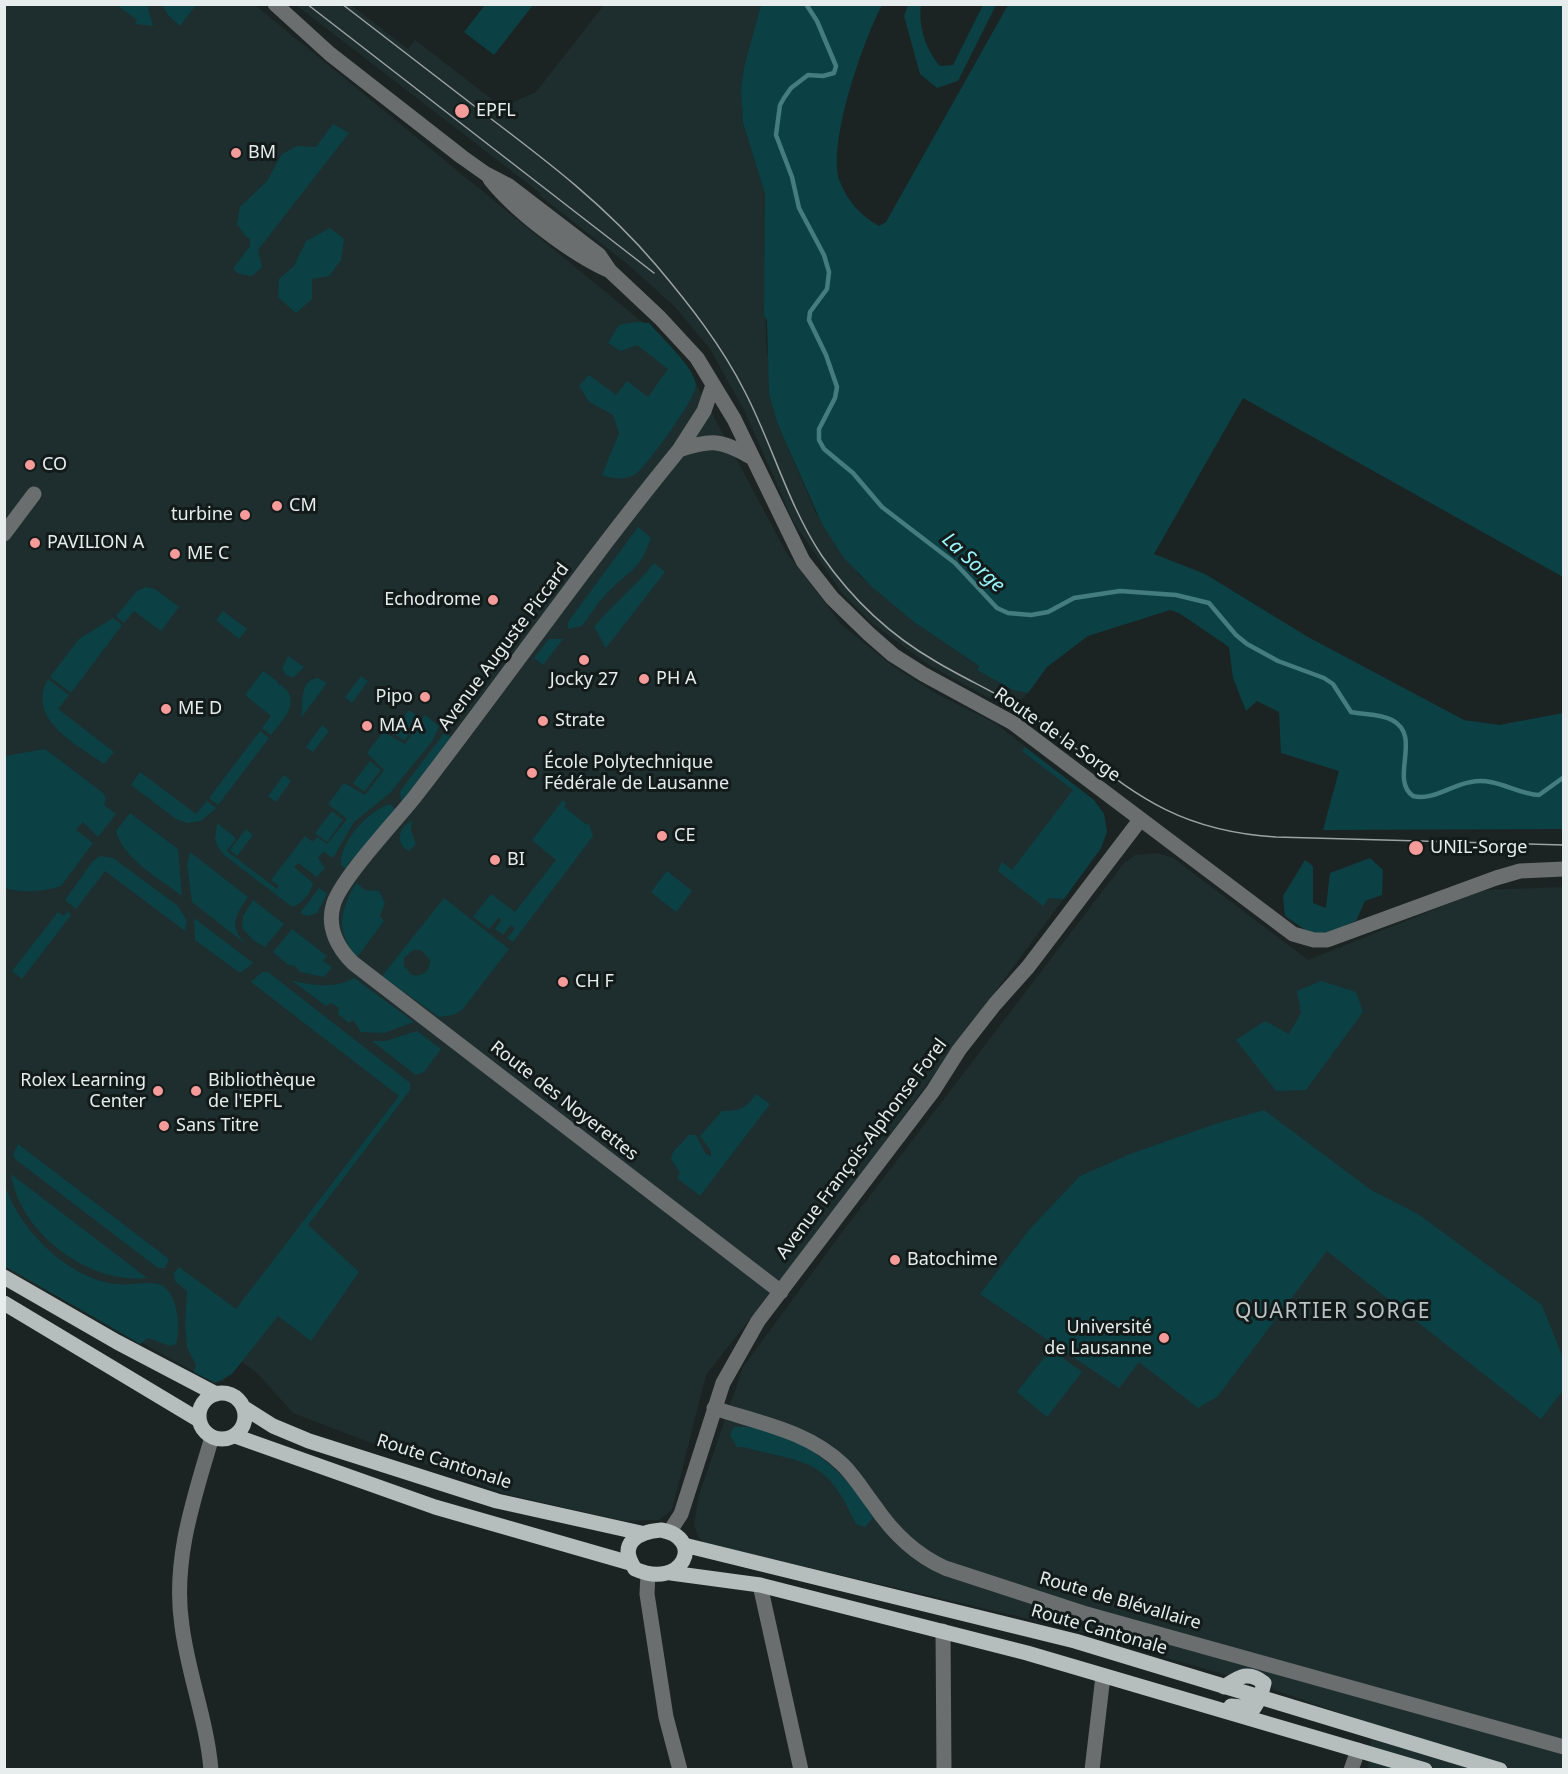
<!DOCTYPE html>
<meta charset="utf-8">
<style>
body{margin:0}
#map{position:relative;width:1568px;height:1774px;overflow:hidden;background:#1c2323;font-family:"Noto Sans",sans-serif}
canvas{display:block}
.frame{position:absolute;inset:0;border:6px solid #e7ecec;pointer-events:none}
</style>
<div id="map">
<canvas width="1568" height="1774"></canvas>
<div class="frame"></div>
</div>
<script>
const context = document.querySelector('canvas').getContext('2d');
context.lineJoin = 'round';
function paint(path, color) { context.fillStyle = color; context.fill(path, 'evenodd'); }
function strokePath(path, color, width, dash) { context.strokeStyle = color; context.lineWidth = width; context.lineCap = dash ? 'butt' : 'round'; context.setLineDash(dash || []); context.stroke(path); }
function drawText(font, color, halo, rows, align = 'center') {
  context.font = font + ' "Noto Sans",sans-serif'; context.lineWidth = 6; context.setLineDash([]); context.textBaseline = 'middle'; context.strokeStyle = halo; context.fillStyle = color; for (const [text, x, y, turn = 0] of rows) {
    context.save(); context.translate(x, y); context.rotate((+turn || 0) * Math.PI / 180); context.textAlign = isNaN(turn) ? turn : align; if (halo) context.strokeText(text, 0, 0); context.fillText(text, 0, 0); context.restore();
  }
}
paint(new Path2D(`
 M5,5H255L646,325L691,374L786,552L842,625L894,667L937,694L995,723L1094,800L1104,814L1107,832L1101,848L822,1227L706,1375L672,1510L659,1520L624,1521L505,1494L293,1413L257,1373L242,1362L223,1381L215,1383L5,1268Z
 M296,5H351L408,49L415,40L502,107L536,92L604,5H761L744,67L741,89L743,123L765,194L766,344L778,425L816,513L859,575L914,622L979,666L977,670L1013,690L1028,693L1013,707H1005L929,665L872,623L842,593L794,523L745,412L710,349L676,308L631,267L539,195L540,193Z
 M1156,853L1172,857L1308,960L1483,890L1563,887V1769H1368L1372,1724L1274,1690L1269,1680L1236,1673L1226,1675L1051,1624L759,1556L711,1549L699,1538L694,1525L698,1498L743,1367L840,1235L1124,863L1135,855Z`), '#1e2d2e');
paint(new Path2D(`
 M117,5H147L153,26L135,24L137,20Z
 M162,5V4L196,5L180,26L168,15Z
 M485,5H533L494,55L464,32Z
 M761,5H882C864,39 826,145 840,182C848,202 861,216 879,226L886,222L1008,5H1563V577L1243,398L1154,554L1205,574L1308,637L1464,720L1499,725L1563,713V829L1323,830L1339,771L1281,753L1279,712L1257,701L1246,711L1233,678L1229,647L1179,613L1170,610L1088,636L1047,667L1028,693L1013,690L977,670L979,666L914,622L872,587L844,558L822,524L778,425L769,394L767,320L764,316L765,194L743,123L741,89L744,67Z
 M908,5H921C918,26 926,50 940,66L953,65L983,5H996L958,81L937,88L920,74L904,16Z
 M333,124L349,133L258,250L262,267L252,276L239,274L233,269L250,246V238L246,237L237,224L240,207L267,181L282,154L297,146L316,147Z
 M330,228L344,239L341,260L329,276L312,279V299L296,313L278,297L279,279L294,266L306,241Z
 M635,322L649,323C661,337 695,368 696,385C697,397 648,464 637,473C626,481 613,479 602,475L619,433L613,415L589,402L579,386L589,375L616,395L627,381L648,397L668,369L637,345L621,351L608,343L619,325Z
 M638,527L651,538C640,571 629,570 608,592C598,602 590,615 582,626L568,629V622Z
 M654,563L665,572L606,648L594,627C613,604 636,586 654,563Z
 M146,587L155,589L179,607L161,631L134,611L124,623L116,616L137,591Z
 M223,611L247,629L239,639L216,620Z
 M113,618L122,625L71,693L50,677L79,639Z
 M549,639H563L543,665L534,658Z
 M288,656L304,667L294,677L287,676L282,669Z
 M263,671L278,682V686L280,684C303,701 284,718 271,735L262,728L271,716L245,695Z
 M361,676L368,681L352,703L345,697Z
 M318,678L327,683L301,718C304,705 298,680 318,678Z
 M48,679L69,695L58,709L114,752L104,764C78,745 25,719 48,679Z
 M409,710L421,719L404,741L392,732Z
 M425,715L439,726L433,740L390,793L354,822L333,858L323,852L318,858L325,868L317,877L298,863L294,867L313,883C311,893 302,904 292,907L224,855L218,847L215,840L217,823L236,838L227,851L277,889L279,886L271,880L305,836L313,842L317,837L327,844L347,819L328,804L344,783L365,795L384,770L367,753L383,732L405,744Z
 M322,725L329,731L313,752L306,747Z
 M260,731L269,738L218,805L209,798Z
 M445,732L452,738L402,804L400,791Z
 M1025,747L1094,800L1104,814L1107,832L1101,848L1064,899L1049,898L1043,906L998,871L1002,862L1012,870L1073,790L1022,751Z
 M45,749L103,793L106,799L104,805L116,814L98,837L83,822L76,830L93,843L61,886C42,892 24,893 5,888V756Z
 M370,761L381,770L364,792L353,783Z
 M140,772L196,814L207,801L216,808L201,821L187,823L176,819L131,785Z
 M284,775L291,781L276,802L268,796Z
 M563,800L566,803L564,807L587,825L589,823L593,836L513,942L507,938L515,929L511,925L503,935L495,929L501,920L499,917L489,929L473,917L491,894L515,912L556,860L532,840Z
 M390,804L397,811L348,864L347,870L341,865C339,842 369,810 390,804Z
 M332,811L343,820L327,842L315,833Z
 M130,813L178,849L182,896C160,879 123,859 116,831Z
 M412,821L411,831L416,844L409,851C395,844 398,827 412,821Z
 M246,829L253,835L237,856L230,850Z
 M190,852L248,897C235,916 228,927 247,945L192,902L187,865Z
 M100,856L113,858L178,906L187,921L185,931L105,871L76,909L65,900L93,861Z
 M1370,858L1383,870L1382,895L1365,901L1356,921C1337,927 1339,934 1316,937L1285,916L1283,896L1305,860L1313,866V903L1326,908L1330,873Z
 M667,871L692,891L676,912L651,892Z
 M356,883L365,890L379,891L385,903L380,916L384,921L357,957C335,932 340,910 356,883Z
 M319,888L327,894L317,913L307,916L300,913Z
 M444,898L509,949L462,1010L453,1015L439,1017L382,976ZM413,950H421L430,960C430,971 423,977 412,975L404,966V958Z
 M253,900L284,924L265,947L253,940L242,928L243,916Z
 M68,911L71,915L22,979L12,971L58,912L64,916Z
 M194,918L253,963L240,973L195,940Z
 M292,929L327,956L323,961L332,967L324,977L300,972L295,966L288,965L273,952Z
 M262,972H268L410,1083V1090L308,1225L359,1272L311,1341L278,1316L232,1374L215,1383L194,1372L196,1365L187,1347L185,1324L187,1291L175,1281L174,1273L179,1267L236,1309L399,1096L251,982Z
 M354,978L414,1022L384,1033L361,1032L353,1020L349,1023L338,1014L339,1008L331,1003L326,1006L291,980C312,986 335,989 354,978Z
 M1321,981L1356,992L1363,1012L1306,1090L1276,1091L1236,1040L1265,1021L1289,1034L1301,1013L1297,991Z
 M417,1031L441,1049L424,1072L416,1075L372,1041H385Z
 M756,1094L770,1104L700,1196L677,1178L680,1173L671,1159L673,1152L689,1135H696L705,1153L711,1157V1151L700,1136L722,1111C741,1111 746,1108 756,1094Z
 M1264,1110L1371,1190L1418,1214L1542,1305L1563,1358L1564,1389L1541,1419L1327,1251L1217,1397L1198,1408L1139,1362L1119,1388L980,1294L1029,1230L1080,1176L1130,1154L1218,1123Z
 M18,1144L169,1259L165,1268H158L15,1159L13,1154Z
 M11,1174L147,1278C89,1285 19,1232 11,1174Z
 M4,1183C18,1228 67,1278 115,1284C129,1286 149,1280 161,1285C178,1293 181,1328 176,1344L170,1346L148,1338L140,1344L5,1266Z
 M1051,1349L1082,1372L1047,1417L1017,1392Z
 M734,1427C788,1422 851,1472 873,1518L865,1527L856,1524C826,1458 809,1464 743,1447H737L730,1435Z`), '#0b4144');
strokePath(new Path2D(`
 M806,4L817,21L836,66L834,73L823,76L808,75L791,88L784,98L780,105L776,135L792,177L799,208L824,255L829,272L827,289L810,312L809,320L826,355L837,387L835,398L819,429V440L824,449L853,473L882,507L955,563L997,608L1008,613L1031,615L1048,612L1074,598L1120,591L1176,595L1209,603L1236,635L1247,644L1278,661L1324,678L1333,684L1351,712C1364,715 1379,713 1392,720C1423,736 1389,779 1413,796C1433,801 1451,785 1471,782C1496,777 1516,794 1539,795L1564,777`), '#447c7f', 4.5);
strokePath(new Path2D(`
 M275,4L330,54L462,157L486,174L509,186L599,255L610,271L660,318L697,358L734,419L803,561L832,598L869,634L893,655L923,674L1013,723L1293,934L1314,940H1327L1496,878L1520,871L1564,869
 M490,179C516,212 572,254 610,271
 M713,385L704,411L679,450C588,561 505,680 417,794C398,819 339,880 333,906C327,928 338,948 353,963L781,1292
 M679,450C711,439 722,440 751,457
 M4,534L34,494
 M714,1408C759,1423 808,1431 843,1465C855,1477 864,1492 874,1505C892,1532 916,1555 945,1568L1083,1613L1564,1747
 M670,1531L681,1514L723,1383L758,1321L933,1091L959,1050L995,1004L1028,967L1140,820
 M648,1574L647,1594L666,1717L680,1770
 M760,1585L801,1770
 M943,1631L944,1770
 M211,1770C207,1721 188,1674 182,1626C172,1561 194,1498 212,1437
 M1092,1770L1103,1676
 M1351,1770L1358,1750`), '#6b6e6f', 15);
strokePath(new Path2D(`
 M4,1277L117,1342L216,1394
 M4,1303L199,1420
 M199 1416a23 23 0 1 1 46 0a23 23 0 1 1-46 0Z
 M243,1407L273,1426L309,1441L497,1501L641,1533
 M235,1436L435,1507L630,1563
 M661,1530C706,1538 683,1591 635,1569C617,1543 638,1532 661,1530Z
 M684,1545L1075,1641L1500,1770
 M671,1573L760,1585L1027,1653L1425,1770
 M1224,1687C1239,1677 1248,1670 1264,1683L1260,1698L1254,1708L1231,1706`), '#b5bdbd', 15);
strokePath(new Path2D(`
 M307,4L654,273
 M342,4C390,41 438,78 486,115C547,161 606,206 656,265C689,304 722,346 745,392C773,446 788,505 822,556C852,599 890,635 935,661C963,678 993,691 1020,708C1115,771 1151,829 1276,837L1564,845`), '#9da3a3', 1.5);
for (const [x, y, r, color] of [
 [462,111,8,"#f59b9a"],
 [236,153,6,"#f59b9a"],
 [30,465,6,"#f59b9a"],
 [277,506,6,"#f59b9a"],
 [245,515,6,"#f59b9a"],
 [35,543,6,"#f59b9a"],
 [175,554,6,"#f59b9a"],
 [493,600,6,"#f59b9a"],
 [584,660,6,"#f59b9a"],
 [644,679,6,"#f59b9a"],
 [425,697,6,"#f59b9a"],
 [166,709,6,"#f59b9a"],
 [543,721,6,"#f59b9a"],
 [367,726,6,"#f59b9a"],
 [532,773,6,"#f59b9a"],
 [662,836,6,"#f59b9a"],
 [1416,848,8,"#f59b9a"],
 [495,860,6,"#f59b9a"],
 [563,982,6,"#f59b9a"],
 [158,1091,6,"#f59b9a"],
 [196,1091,6,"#f59b9a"],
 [164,1126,6,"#f59b9a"],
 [895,1260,6,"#f59b9a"],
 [1164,1338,6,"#f59b9a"]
]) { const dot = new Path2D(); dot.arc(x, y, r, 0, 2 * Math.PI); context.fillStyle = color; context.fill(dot); strokePath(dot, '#131a1a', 2); }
drawText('18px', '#e7ecec', '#131a1a', [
 ["EPFL",476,111],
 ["BM",248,153],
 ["CO",42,465],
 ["CM",289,506],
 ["turbine",233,515,"right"],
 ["PAVILION A",47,543],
 ["ME C",187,554],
 ["Echodrome",481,600,"right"],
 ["PH A",656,679],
 ["Jocky 27",584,680,"center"],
 ["Pipo",413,697,"right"],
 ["ME D",178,709],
 ["Strate",555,721],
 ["MA A",379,726],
 ["École Polytechnique",544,763],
 ["Fédérale de Lausanne",544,784],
 ["CE",674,836],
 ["UNIL-Sorge",1430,848],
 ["BI",507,860],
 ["CH F",575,982],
 ["Rolex Learning",146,1081,"right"],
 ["Center",146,1102,"right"],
 ["Bibliothèque",208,1081],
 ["de l'EPFL",208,1102],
 ["Sans Titre",176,1126],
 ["Batochime",907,1260],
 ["Université",1152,1328,"right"],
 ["de Lausanne",1152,1349,"right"]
], 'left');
drawText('18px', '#e7ecec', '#131a1a', [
 ["Avenue Auguste Piccard",504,647,-53],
 ["Route de la Sorge",1057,735,35],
 ["Route des Noyerettes",564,1101,38],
 ["Avenue François-Alphonse Forel",862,1149,-53],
 ["Route Cantonale",444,1462,18],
 ["Route de Blévallaire",1120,1601,16],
 ["Route Cantonale",1099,1630,16]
]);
drawText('italic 20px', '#99f6fc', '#131a1a', [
 ["La Sorge",973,563,43]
]);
context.letterSpacing = '1.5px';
drawText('21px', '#bcc5c5', '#131a1a', [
 ["QUARTIER SORGE",1333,1312]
]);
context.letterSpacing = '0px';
</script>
